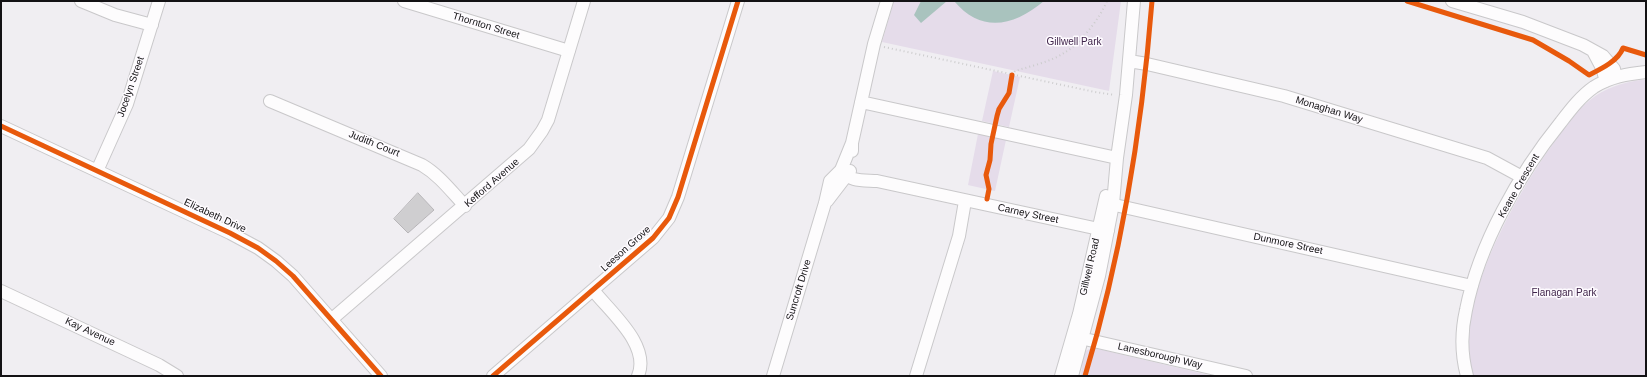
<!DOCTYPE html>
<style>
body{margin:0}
#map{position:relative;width:1647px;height:377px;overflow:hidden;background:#f0eef2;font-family:Arial,sans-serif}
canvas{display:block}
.frame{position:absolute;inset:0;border:2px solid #131214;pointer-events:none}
</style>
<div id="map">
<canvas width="1647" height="377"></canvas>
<div class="frame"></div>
</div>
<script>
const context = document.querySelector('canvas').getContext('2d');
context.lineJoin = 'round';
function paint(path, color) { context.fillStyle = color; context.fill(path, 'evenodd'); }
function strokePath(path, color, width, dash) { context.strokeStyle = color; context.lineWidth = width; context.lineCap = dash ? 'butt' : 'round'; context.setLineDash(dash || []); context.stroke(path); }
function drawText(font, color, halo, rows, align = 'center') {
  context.font = font + ' Arial,sans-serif'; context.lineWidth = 3; context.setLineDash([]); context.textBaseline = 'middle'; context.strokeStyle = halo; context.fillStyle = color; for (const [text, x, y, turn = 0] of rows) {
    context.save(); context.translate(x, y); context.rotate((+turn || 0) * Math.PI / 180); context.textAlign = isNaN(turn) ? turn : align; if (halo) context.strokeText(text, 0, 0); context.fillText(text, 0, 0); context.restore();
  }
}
paint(new Path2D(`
 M894,1H1121L1109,91L882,42Z
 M993,71L1020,77L1009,127L982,121Z
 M1640,80H1646V376H1472C1470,361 1468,346 1469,331C1475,268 1521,187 1558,137C1568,124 1577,110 1590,100C1605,88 1621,83 1640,80Z
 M978,134L1006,140L995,191L968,185Z
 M1094,348L1213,376H1081C1084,364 1075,351 1094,348Z`), '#e5dcea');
paint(new Path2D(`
 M921,1H947L921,23L914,15Z
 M954,1H1044C1014,26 982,34 954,1Z`), '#a9c3be');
const building = new Path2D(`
 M418,193L434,210L408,233L394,219Z`);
paint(building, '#cfced0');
strokePath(building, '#b7b5b8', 1);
const minor = new Path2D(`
 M81,1L115,15L152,25
 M404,1L569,51
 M1452,1L1523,22L1583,45L1603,56L1614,69L1616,77
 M1593,51L1602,68L1606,81
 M1129,61L1147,64L1284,96L1487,158L1522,177
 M270,101L422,165C439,175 451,191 465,206
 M861,102L1117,158
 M1,126L230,233L258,248L276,261L293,276L381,376
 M852,151V143L874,44L887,1
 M841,170C850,182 863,180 877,181L1108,231
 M97,171L127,104L159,1
 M827,201L850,171
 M1106,203L1472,286
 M593,290C610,312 651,345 638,376
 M1,291L159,365L177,376
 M332,319L529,149L542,131L548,120L584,1
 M1076,337L1246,376
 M493,376L653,238L669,218L678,197L738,1
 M773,376L825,203L830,181L841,170L852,143
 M916,376L959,236L965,201
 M1061,376L1079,314L1106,196
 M1072,376L1099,276L1113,204L1117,158L1126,95L1134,1
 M1467,376C1461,354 1461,332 1466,310C1479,244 1519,174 1561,122C1571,109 1581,96 1594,87C1610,77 1627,74 1646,72`);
strokePath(minor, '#c9c8ca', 14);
strokePath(new Path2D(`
 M884,47L1095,92L1115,95
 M1012,75L1015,71C1031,66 1050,62 1064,53C1081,43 1100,18 1107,1`), '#cccccd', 2, [1, 3]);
strokePath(minor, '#fdfcfd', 12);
strokePath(new Path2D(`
 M1407,1L1533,40L1569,61L1589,75C1601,69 1618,61 1623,48L1646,55
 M1,126L230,233L258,248L276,261L293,276L381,376
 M987,199L989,189L986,175L990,160L991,144L997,116L999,109L1009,93L1012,75
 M493,376L653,238L669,218L678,197L738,1
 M1085,376C1122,254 1142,128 1152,1`), '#e8590c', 5);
drawText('10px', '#131214', '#fefbff', [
 ["Thornton Street",486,26,17],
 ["Jocelyn Street",131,87,-71],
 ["Monaghan Way",1329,110,17],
 ["Judith Court",374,144,22],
 ["Kefford Avenue",492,183,-41],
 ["Keane Crescent",1519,186,-60],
 ["Carney Street",1028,214,12],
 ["Elizabeth Drive",215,216,25],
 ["Dunmore Street",1288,244,12],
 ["Leeson Grove",626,249,-42],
 ["Gillwell Road",1090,267,-77],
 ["Suncroft Drive",799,290,-73],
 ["Kay Avenue",90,332,25],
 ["Lanesborough Way",1160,356,13]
]);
drawText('10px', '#40254b', '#fefbff', [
 ["Gillwell Park",1074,42],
 ["Flanagan Park",1564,293]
]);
</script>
